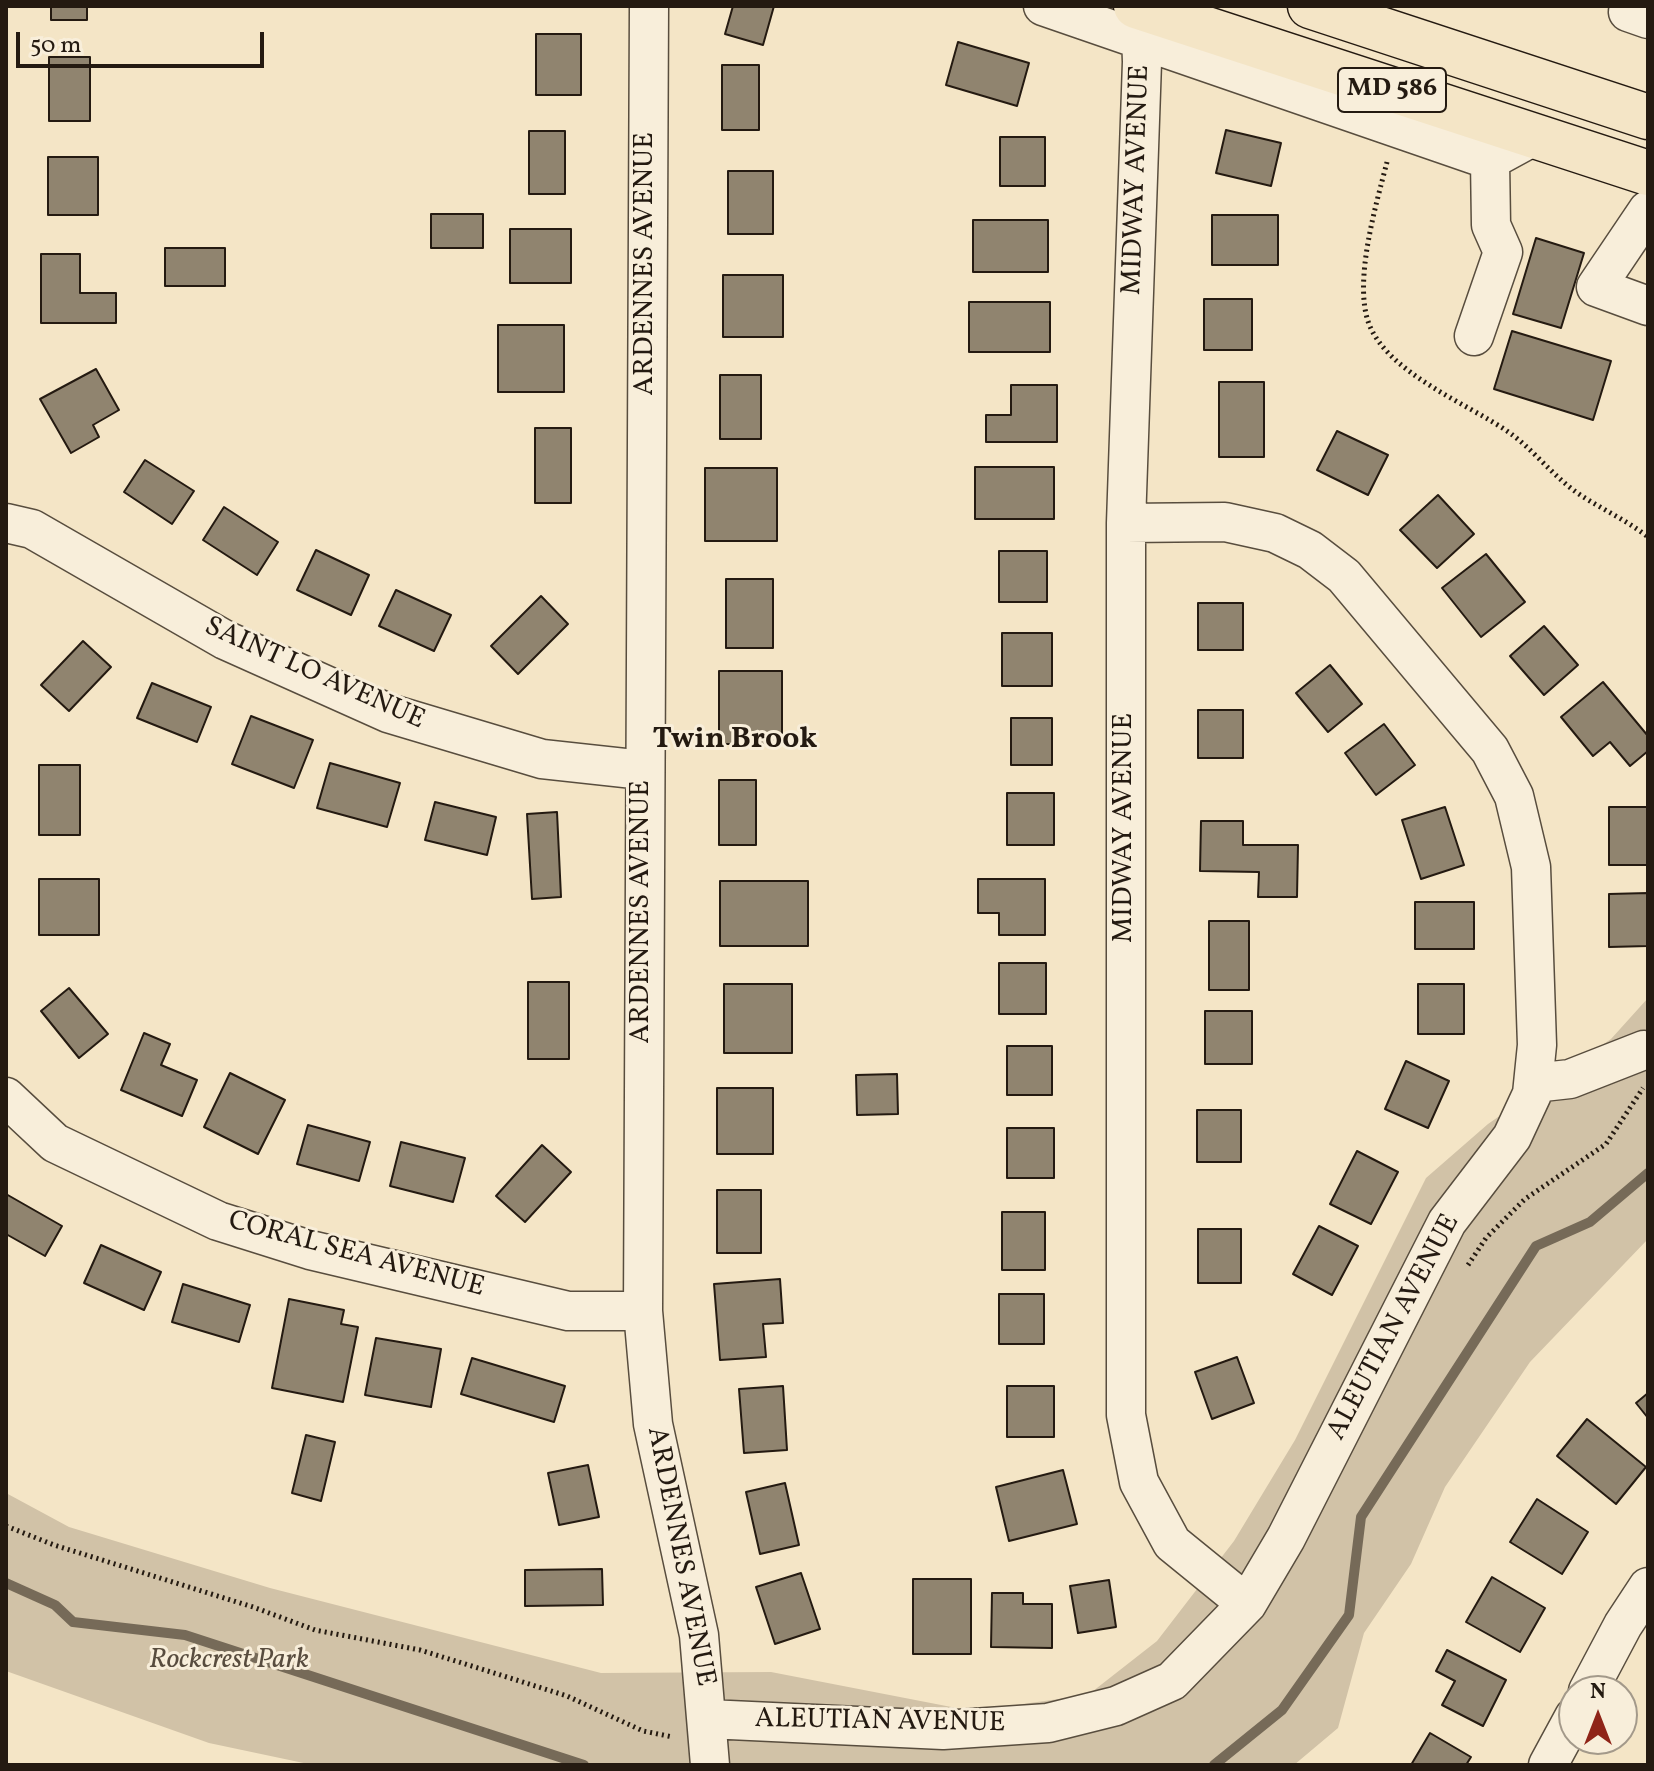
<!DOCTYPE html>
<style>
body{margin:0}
#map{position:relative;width:1654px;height:1771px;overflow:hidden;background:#f4e5c6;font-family:Vollkorn,serif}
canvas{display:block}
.frame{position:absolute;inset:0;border:8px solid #241a11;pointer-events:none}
.north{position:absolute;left:1558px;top:1675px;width:80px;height:80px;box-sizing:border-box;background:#f8eeda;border:2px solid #a3998a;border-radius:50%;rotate:0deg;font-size:22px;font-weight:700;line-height:32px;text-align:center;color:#241a11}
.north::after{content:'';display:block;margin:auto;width:28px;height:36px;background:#8f2418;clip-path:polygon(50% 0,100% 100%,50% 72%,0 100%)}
.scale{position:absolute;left:16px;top:32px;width:248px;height:36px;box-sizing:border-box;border:4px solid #241a11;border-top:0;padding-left:10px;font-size:24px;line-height:28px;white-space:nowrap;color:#241a11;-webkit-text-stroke:6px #f8eeda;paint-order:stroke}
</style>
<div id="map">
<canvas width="1654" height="1771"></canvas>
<div class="frame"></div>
<div class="north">N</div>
<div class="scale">50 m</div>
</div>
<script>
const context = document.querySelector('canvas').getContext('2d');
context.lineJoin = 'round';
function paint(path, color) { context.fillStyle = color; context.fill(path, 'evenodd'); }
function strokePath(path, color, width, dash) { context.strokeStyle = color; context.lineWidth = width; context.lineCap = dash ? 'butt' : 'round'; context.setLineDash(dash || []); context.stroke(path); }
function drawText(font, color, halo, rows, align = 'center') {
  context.font = font + ' Vollkorn,serif'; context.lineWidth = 6; context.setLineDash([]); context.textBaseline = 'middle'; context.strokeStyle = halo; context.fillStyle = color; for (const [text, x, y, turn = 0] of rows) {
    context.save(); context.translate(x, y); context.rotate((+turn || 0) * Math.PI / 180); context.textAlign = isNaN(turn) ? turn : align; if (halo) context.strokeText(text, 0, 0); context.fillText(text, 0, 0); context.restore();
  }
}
paint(new Path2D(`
 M1648,998V1239L1530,1362L1445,1487L1411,1564L1364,1633L1338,1728L1294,1765H313L209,1743L6,1671V1493L69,1527L270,1588L601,1673L771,1672L972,1711L1088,1695L1157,1641L1234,1541L1295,1440L1426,1178L1488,1124L1611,1039Z`), '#d1c2a7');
strokePath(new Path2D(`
 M6,1583L55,1605L73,1622L185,1635L584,1765
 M1214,1765L1282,1710L1349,1615L1361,1517L1536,1246L1590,1222L1648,1173`), '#766a58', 10);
const building = new Path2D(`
 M51,6H87V20H51Z
 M733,6H774L763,45L725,34Z
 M536,34H581V95H536Z
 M958,42L1029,63L1017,106L946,85Z
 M49,57H90V121H49Z
 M722,65H759V130H722Z
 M1226,130L1281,143L1271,186L1216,173Z
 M529,131H565V194H529Z
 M1000,137H1045V186H1000Z
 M48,157H98V215H48Z
 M728,171H773V234H728Z
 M431,214H483V248H431Z
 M1212,215H1278V265H1212Z
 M973,220H1048V272H973Z
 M510,229H571V283H510Z
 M1536,238L1584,253L1561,328L1513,314Z
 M165,248H225V286H165Z
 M41,254H80V293H116V323H41Z
 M723,275H783V337H723Z
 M1204,299H1252V350H1204Z
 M969,302H1050V352H969Z
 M498,325H564V392H498Z
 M1512,331L1611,361L1593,420L1494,389Z
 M96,369L119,410L93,425L99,437L71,453L40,399Z
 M720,375H761V439H720Z
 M1219,382H1264V457H1219Z
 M1011,385H1057V442H986V415H1011Z
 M535,428H571V503H535Z
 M1337,431L1388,455L1368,495L1317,470Z
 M145,460L194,491L172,524L124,492Z
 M975,467H1054V519H975Z
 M705,468H777V541H705Z
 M1438,495L1474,534L1437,568L1400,530Z
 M224,507L278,542L257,575L203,540Z
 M316,550L369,575L351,615L297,590Z
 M999,551H1047V602H999Z
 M1486,554L1525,602L1481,637L1442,588Z
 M726,579H773V648H726Z
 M396,590L451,615L434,651L379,626Z
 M541,596L568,624L518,674L491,646Z
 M1198,603H1243V650H1198Z
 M1544,626L1578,665L1544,695L1510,656Z
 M1002,633H1052V686H1002Z
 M83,641L111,667L69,711L41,685Z
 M1330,665L1362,704L1328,732L1296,693Z
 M719,671H782V744H719Z
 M1603,682L1648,736V751L1630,766L1610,742L1593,756L1561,717Z
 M152,683L211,707L197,742L137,718Z
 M1198,710H1243V758H1198Z
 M251,716L313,740L294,788L232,764Z
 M1011,718H1052V765H1011Z
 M1384,724L1415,765L1376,795L1345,753Z
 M330,763L400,783L387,827L317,808Z
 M39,765H80V835H39Z
 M719,780H756V845H719Z
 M1007,793H1054V845H1007Z
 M435,802L496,817L487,855L425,840Z
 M1445,807L1464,865L1421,879L1402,820Z
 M1609,807H1648V865H1609Z
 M557,812L561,897L532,899L527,814Z
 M1201,821H1243V845H1298L1297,897H1258L1259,872L1200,871Z
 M39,879H99V935H39Z
 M978,879H1045V935H999V913H978Z
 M720,881H808V946H720Z
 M1648,893V946L1609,947V894Z
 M1415,902H1474V949H1415Z
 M1209,921H1249V990H1209Z
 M999,963H1046V1014H999Z
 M528,982H569V1059H528Z
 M724,984H792V1053H724Z
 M1418,984H1464V1034H1418Z
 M69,988L108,1034L79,1058L41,1011Z
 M1205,1011H1252V1064H1205Z
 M144,1033L170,1044L161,1065L197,1080L182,1116L121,1090Z
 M1007,1046H1052V1095H1007Z
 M1406,1061L1449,1081L1428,1128L1385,1109Z
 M230,1073L285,1100L258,1154L204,1127Z
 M897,1074L898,1114L857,1115L856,1075Z
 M717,1088H773V1154H717Z
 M1197,1110H1241V1162H1197Z
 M308,1125L370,1142L359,1181L297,1164Z
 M1007,1128H1054V1178H1007Z
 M401,1142L465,1158L453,1202L390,1186Z
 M542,1145L571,1172L525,1222L496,1196Z
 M1357,1151L1398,1172L1371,1224L1330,1204Z
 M717,1190H761V1253H717Z
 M6,1194L62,1226L45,1256L6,1234Z
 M1002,1212H1045V1270H1002Z
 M1319,1226L1358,1246L1332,1295L1293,1274Z
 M1198,1229H1241V1283H1198Z
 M101,1245L161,1272L144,1310L84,1283Z
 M780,1279L783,1323L763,1324L766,1357L720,1360L714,1284Z
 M183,1284L250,1305L239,1342L172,1322Z
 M999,1294H1044V1344H999Z
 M289,1299L344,1310L341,1324L358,1327L343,1402L272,1388Z
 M376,1338L441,1349L431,1407L365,1395Z
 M1237,1357L1254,1403L1212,1419L1195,1372Z
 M472,1358L565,1386L554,1422L461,1394Z
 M783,1386L787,1450L744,1453L739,1389Z
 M1007,1386H1054V1437H1007Z
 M1648,1393V1418L1636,1403Z
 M1587,1419L1646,1467L1616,1504L1557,1456Z
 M306,1435L335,1442L321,1501L292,1493Z
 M588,1465L599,1517L559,1525L548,1473Z
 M1063,1470L1077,1524L1009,1541L996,1487Z
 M785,1483L799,1545L760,1554L746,1492Z
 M1537,1499L1588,1532L1562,1574L1510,1542Z
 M602,1569L603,1605L525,1606V1570Z
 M801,1573L820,1629L775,1644L756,1587Z
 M1492,1577L1545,1608L1520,1652L1466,1622Z
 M913,1579H971V1654H913Z
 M1109,1580L1116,1627L1078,1633L1070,1586Z
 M992,1593H1023V1604H1052V1648L991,1647Z
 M1447,1650L1506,1680L1483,1726L1442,1705L1455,1681L1436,1671Z
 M1430,1733L1471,1757L1466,1765H1411Z`);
paint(building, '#90846f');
strokePath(building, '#241a11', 2);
const minor = new Path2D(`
 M649,6L643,1311L653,1424L699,1635L710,1765
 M1043,6L1490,160L1534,136
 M1140,6L1142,62L1126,523V1415L1139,1482L1172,1543L1247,1604
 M1630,6L1628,12L1648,19
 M1648,210L1596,287L1648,306
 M1474,336L1503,252L1491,225L1490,160
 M6,523L32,529L225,640L388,713L542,759L643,770
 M1534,1083L1570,1079L1644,1050
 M6,1097L55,1143L218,1221L310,1250L568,1311H643
 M1588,1691L1623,1625L1648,1587
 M708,1719L943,1730L1048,1723L1116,1706L1172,1681L1247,1604L1286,1538L1447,1222L1512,1137L1532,1094L1537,1045L1531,867L1514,796L1490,750L1344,576L1310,550L1275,533L1225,522L1126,523
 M1548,1765L1574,1717`);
const major = new Path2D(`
 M1136,6L1648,173
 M1310,6L1648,117`);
strokePath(minor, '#584d3e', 41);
strokePath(major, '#241a11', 47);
strokePath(new Path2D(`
 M1387,162C1376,205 1353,282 1369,324C1388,373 1466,403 1507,431C1532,448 1551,474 1576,492C1599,508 1625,519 1648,537
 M1468,1265L1486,1238L1525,1199L1606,1144L1643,1088
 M6,1526L54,1545L253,1607L315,1630L420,1650L491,1672L567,1696L643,1731L673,1737`), '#241a11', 5, [2, 4]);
strokePath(minor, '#f8eeda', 38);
strokePath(major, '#f4e5c6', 44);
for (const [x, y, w] of [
 [1392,90,108]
]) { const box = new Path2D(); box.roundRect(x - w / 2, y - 22, w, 44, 6); context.fillStyle = '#f8eeda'; context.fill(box); strokePath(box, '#241a11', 2); }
drawText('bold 26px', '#241a11', null, [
 ["MD 586",1392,90]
]);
drawText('28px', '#241a11', '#f8eeda', [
 ["MIDWAY AVENUE",1138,180,-88],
 ["ARDENNES AVENUE",647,264,-90],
 ["SAINT LO AVENUE",314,675,24],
 ["MIDWAY AVENUE",1126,828,-90],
 ["ARDENNES AVENUE",643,912,-90],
 ["CORAL SEA AVENUE",356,1256,15],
 ["ALEUTIAN AVENUE",1395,1328,-62],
 ["ARDENNES AVENUE",679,1557,79],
 ["ALEUTIAN AVENUE",880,1723,1]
]);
drawText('italic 28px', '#584c3e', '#f8eeda', [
 ["Rockcrest Park",229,1662]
]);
drawText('bold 30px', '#241a11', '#f8eeda', [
 ["Twin Brook",735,741]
]);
</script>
